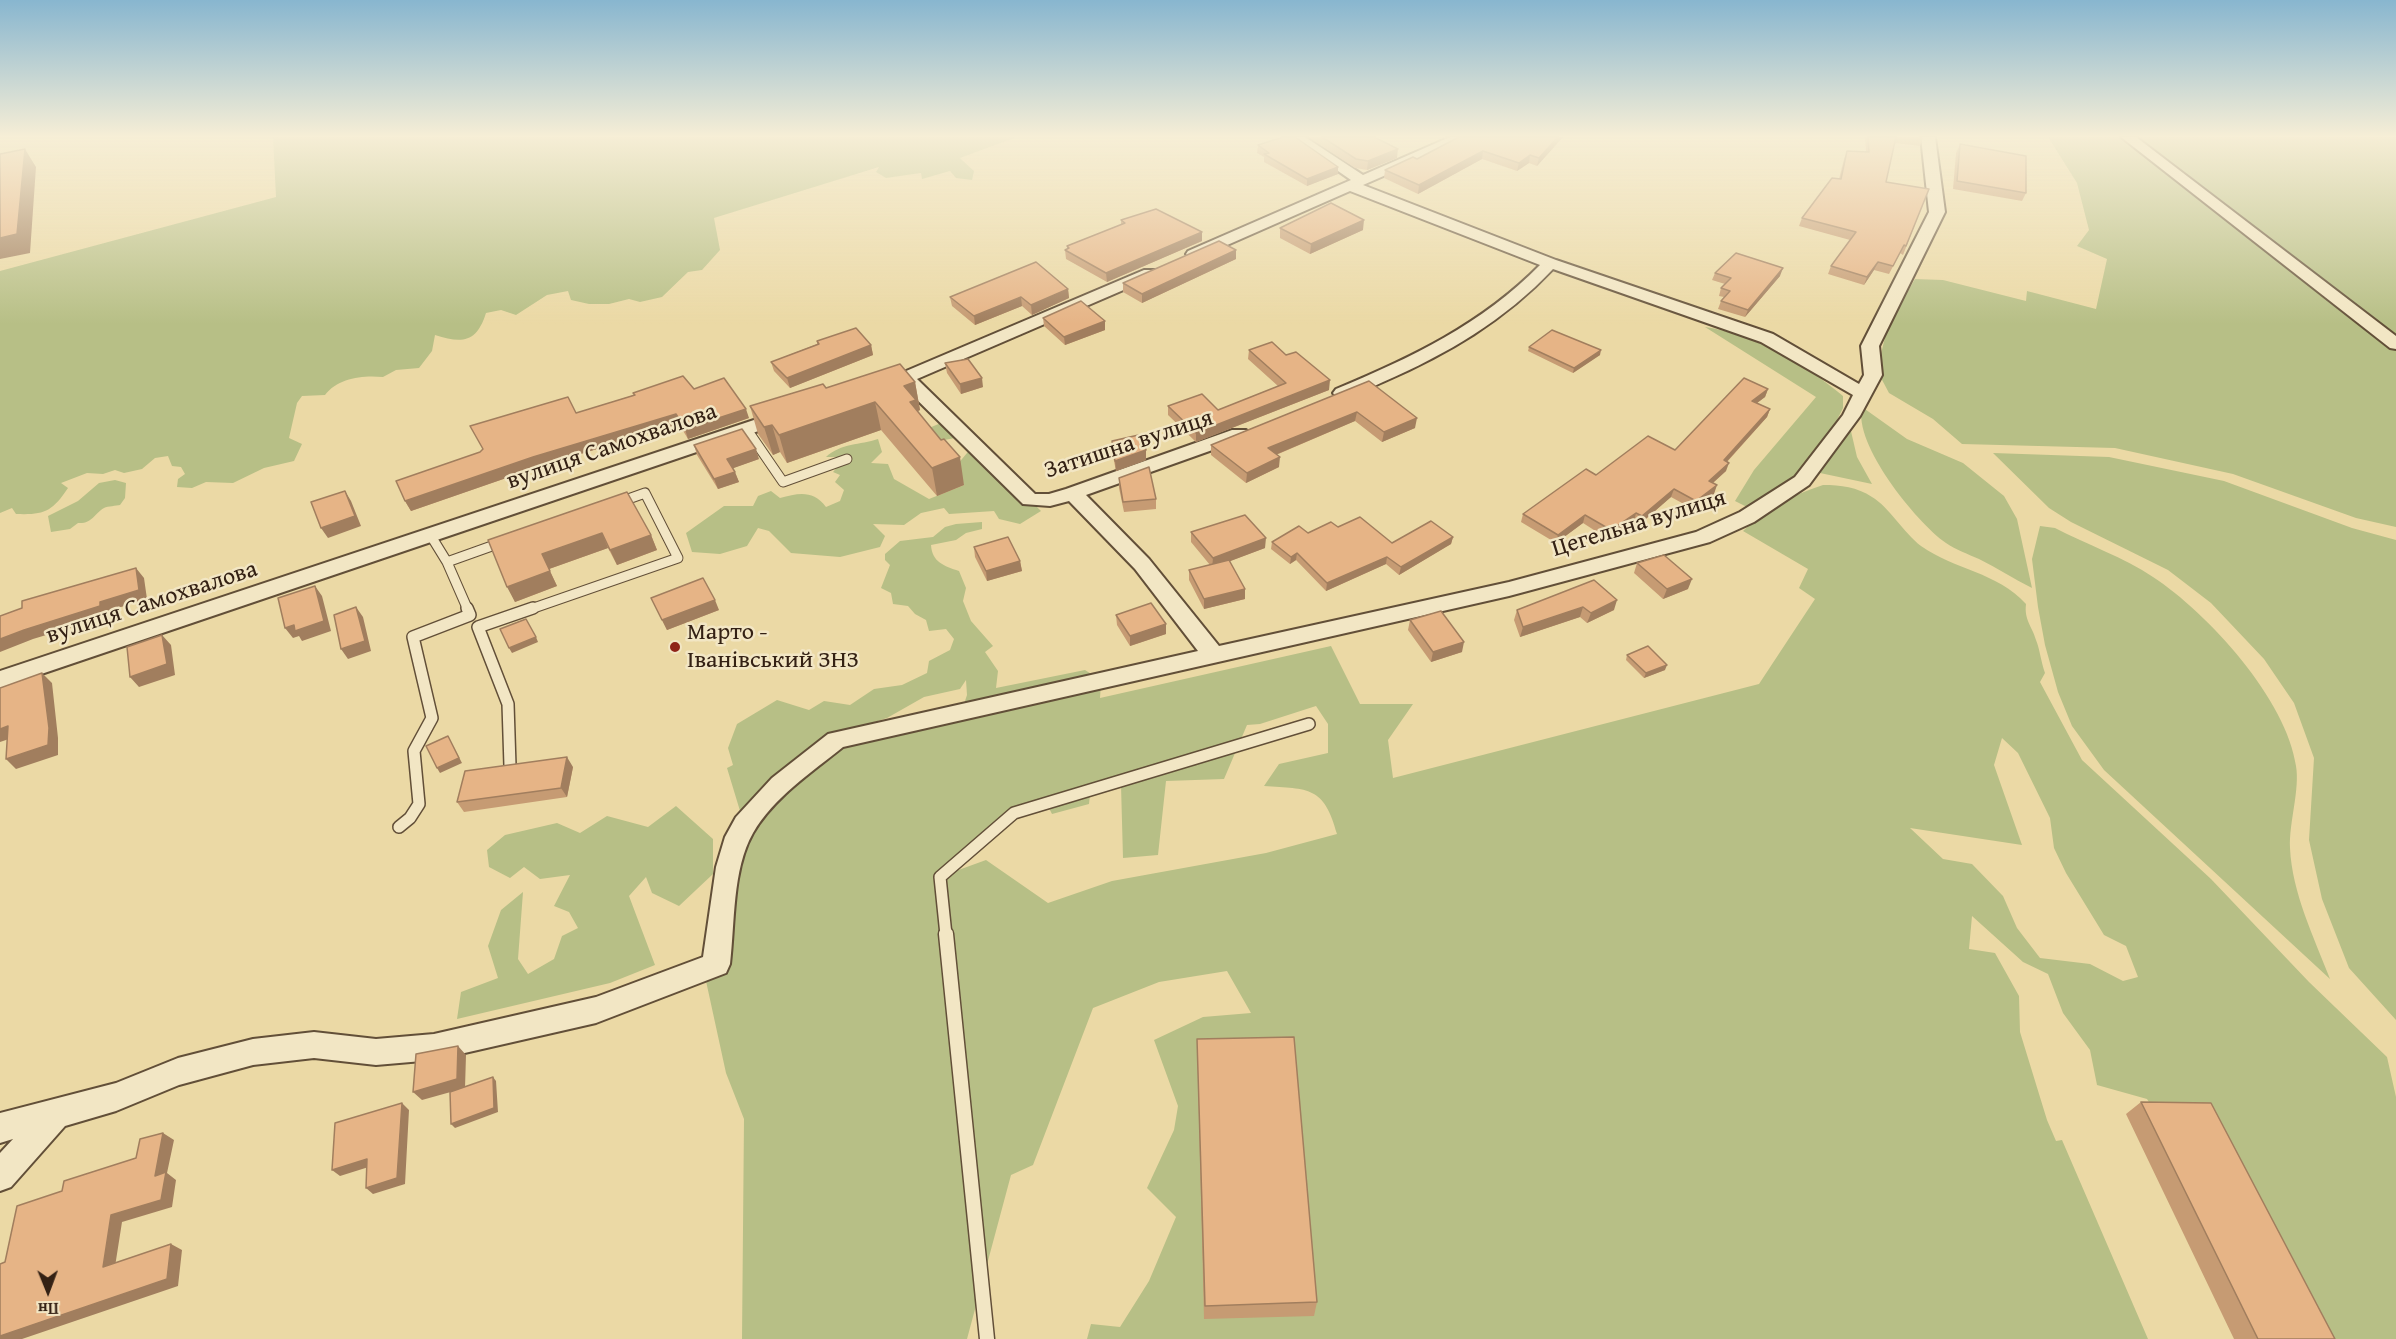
<!DOCTYPE html>
<meta charset="utf-8">
<style>
body{margin:0}
#map{position:relative;width:2396px;height:1339px;overflow:hidden;background:#ebd9a5;font-family:"Gentium Book Plus",serif}
canvas{display:block}
.north{position:absolute;left:18px;top:1261px;width:60px;height:60px;-webkit-text-stroke:4px #f2e6c4;paint-order:stroke;rotate:179deg;font-size:16px;font-weight:700;line-height:24px;text-align:center;color:#342114}
.north::after{content:'';display:block;margin:auto;width:21px;height:27px;background:#342114;clip-path:polygon(50% 0,100% 100%,50% 72%,0 100%)}
</style>
<div id="map">
<canvas width="2396" height="1339"></canvas>
<div class="north">Пн</div>
</div>
<script>
const context = document.querySelector('canvas').getContext('2d');
context.lineJoin = 'round';
function paint(path, color) { context.fillStyle = color; context.fill(path, 'evenodd'); }
function strokePath(path, color, width, dash) { context.strokeStyle = color; context.lineWidth = width; context.lineCap = dash ? 'butt' : 'round'; context.setLineDash(dash || []); context.stroke(path); }
function drawText(font, color, halo, rows, align = 'center') {
  context.font = font + ' "Gentium Book Plus",serif'; context.lineWidth = 5; context.setLineDash([]); context.textBaseline = 'middle'; context.strokeStyle = halo; context.fillStyle = color; for (const [text, x, y, turn = 0] of rows) {
    context.save(); context.translate(x, y); context.rotate((+turn || 0) * Math.PI / 180); context.textAlign = isNaN(turn) ? turn : align; if (halo) context.strokeText(text, 0, 0); context.fillText(text, 0, 0); context.restore();
  }
}
paint(new Path2D(`
 M273,137H1017L960,158L974,171L972,180L956,178L950,171L922,179L921,173L886,178L876,172L879,167L714,218L720,250L702,270L688,272L662,297L640,302L629,299L609,304H589L571,300L568,291L547,295L516,315L501,310L486,313C477,342 463,344 435,335L432,351L419,368L396,370L383,377C362,375 338,378 325,395L302,396L297,403L289,438L302,444L294,461L264,468L233,483L206,482L192,488L177,487L178,479L185,474L181,467L172,466L168,456L155,458L142,469L124,473L115,470L103,474L87,473L61,483L68,488C52,512 44,515 16,514L12,508L0,513V271L276,197Z
 M2048,137H2121L2320,295L2396,351V527L2356,518L2233,474L2115,448L1962,444L1933,419L1889,393L1880,376V358L1888,325L1915,279L1943,280L2026,301L2027,291L2096,309L2107,259L2077,246L2089,230L2077,183Z
 M2133,137H2396V337L2161,158Z
 M1705,327C1754,334 1805,364 1843,396V408L1837,420L1796,481L1769,493L1749,508L1735,501L1754,470L1816,397Z
 M1862,407L1907,439L1963,463L2004,496L2017,519L2032,588C2014,579 1997,568 1979,559C1968,554 1956,550 1946,543C1916,522 1853,444 1862,407Z
 M948,420L1041,511L1020,524L999,519L994,511L949,514L944,508L921,513L904,525L873,524L885,536L880,547L840,557L791,553L769,531L758,528L747,546L720,554L692,552L686,533L724,506H753L758,496L771,491L780,498C799,493 813,490 826,507L840,501L844,490L835,482L840,475L833,472L842,462L837,457H826C841,443 860,445 878,439L882,452L871,463L888,464L894,479L929,499L964,485L957,465L972,447L960,437L939,441L929,428Z
 M1850,427L1857,457L1872,484L1820,473Z
 M1993,453L2109,457L2224,481L2352,528L2396,540V1020L2349,968L2322,899L2309,840L2314,758L2294,703L2264,659L2211,603L2168,570L2071,522L2049,508Z
 M115,480L126,483L125,498L120,505C116,506 108,506 104,508C94,514 92,524 78,523L70,529L51,532L48,516L78,501L99,483Z
 M1823,485C1841,485 1857,487 1872,497C1889,507 1904,533 1921,546C1955,570 1997,572 2026,604C2024,620 2032,626 2036,640C2040,650 2041,662 2045,673L2040,682L2082,760L2211,879L2309,982L2387,1057L2396,1097V1339H2310L2192,1109L2152,1107L2147,1099L2097,1085L2090,1050L2063,1013L2048,974L2023,962L1972,916L1969,949L1995,953L2019,996L2020,1032L2047,1120L2056,1141L2062,1140L2148,1339H1087L1091,1324L1120,1327L1149,1281L1176,1217L1147,1188L1174,1130L1178,1106L1154,1040L1203,1017L1251,1013L1227,971L1159,982L1093,1008L1033,1165L1011,1175L967,1339H742L744,1119L726,1073L706,981L728,916L744,824L727,768L733,765L728,748L737,724L777,700L809,710L824,701L850,705L874,689L902,685L927,673L929,661L950,650L954,639L946,629L929,631L926,620L915,614L908,606L893,604L891,593L881,588L890,565L885,560V554L900,541L933,537L945,527L956,524L982,522V529L966,533L956,540L931,545C932,562 944,566 959,571L966,588L963,601L971,621L993,646L985,652L998,671L996,688L1085,670L1099,679L961,713L967,695L966,680L960,689L924,697L887,718L846,731L814,749L874,732L1101,684L1100,698L1331,646L1360,704H1413L1388,740L1393,778L1759,684L1815,599L1799,588L1808,569L1743,531C1767,509 1792,495 1823,485ZM1316,706L1328,724V753L1279,764L1264,786C1309,789 1324,786 1337,834L1266,853L1112,881L1048,903L986,860L942,876L1014,813L1047,804L1052,814L1089,804L1090,794L1121,785L1123,858L1158,855L1166,781L1224,779L1247,725L1260,724ZM2002,738L2018,753L2050,818L2054,848L2066,873L2104,935L2126,946L2138,977L2123,981L2090,964L2040,958L2017,928L2003,896L1972,864L1943,859L1910,828L2022,845L1994,765Z
 M2040,526L2055,528C2086,544 2125,558 2153,577C2208,613 2287,700 2296,766C2300,790 2289,822 2290,848C2292,893 2314,937 2330,979L2104,770L2072,726L2058,692L2045,645L2038,607L2032,559Z
 M676,806L713,839V874L679,906L652,893L646,877L629,896L655,965L610,983L457,1019L461,992L498,978L488,946L501,910L523,892L518,959L528,974L554,959L562,936L578,928L569,912L554,906L570,875L540,879L524,867L510,878L489,867L487,850L505,835L557,823L580,833L607,816L648,827Z`), '#b7bf86');
const serviceFar2 = new Path2D(`
 M746,428L783,482L847,459
 M431,536L447,562
 M468,610L447,562L503,542
 M528,610L678,558L645,493L617,503`);
const serviceFar1 = new Path2D(`
 M510,766L508,704L478,627L533,608
 M399,827L410,818L419,804L414,751L432,718L413,637L470,615L467,608
 M946,935L940,877L1014,813L1309,724`);
const service = new Path2D(`
 M946,934L987,1339`);
const minor = new Path2D(`
 M1289,137H1305L1363,175L1450,137H1468L1466,140L1363,185L1556,260L1773,334L1859,384L1864,375L1861,346L1929,212L1921,137H1935L1945,212L1879,346L1882,375L1860,416L1809,485L1754,522L1710,542L1509,596L843,747C812,772 773,798 753,833C732,870 735,923 730,964L726,973L596,1023L434,1060L376,1065L314,1058L253,1065L179,1085L116,1111L65,1126L11,1187L0,1191V1153L13,1139L0,1143V1113L116,1083L178,1058L253,1039L314,1032L376,1039L434,1034L596,997L703,957L716,867L725,837L736,817L772,778L828,734L1198,651L1135,569L1069,501L1050,506L1023,504L902,385L881,390L875,389L872,385L875,381L899,374L1144,270H1156L1158,273L1156,276L917,379L1035,494H1049L1066,489L1232,430H1246L1248,434L1246,438L1086,495L1149,559L1219,646L1509,582L1696,532L1740,512L1795,477L1843,415L1853,395L1761,342L1553,269C1504,321 1447,354 1383,382C1369,388 1350,400 1336,397L1333,393L1336,389C1411,358 1482,324 1540,265L1350,191L1200,257H1188L1186,254L1188,251L1351,180Z
 M2121,137H2136L2396,336V349L2390,348Z
 M784,410L793,416L791,420L0,688V671Z`);
strokePath(serviceFar2, '#624f38', 11);
strokePath(serviceFar1, '#624f38', 14);
strokePath(service, '#624f38', 17);
strokePath(minor, '#624f38', 4);
strokePath(serviceFar2, '#f2e6c4', 9);
strokePath(serviceFar1, '#f2e6c4', 11);
strokePath(service, '#f2e6c4', 14);
paint(minor, '#f2e6c4');
paint(new Path2D(`
 M1308,137H1374L1397,158L1367,170L1355,168Z
 M1459,137H1563L1537,166L1529,163L1517,171L1482,159L1418,194L1384,178L1385,170L1417,159Z
 M1865,137H1923L1920,146L1895,143L1886,182L1929,189L1903,255L1900,253L1889,274L1874,270L1864,285L1828,274L1831,266L1850,240L1799,226L1802,218L1839,179L1844,159L1847,151L1866,152Z
 M1960,144L2026,193L2022,201L1953,189L1956,153Z
 M1258,145L1338,174L1307,186L1264,162V157L1257,153Z
 M1121,220L1202,241L1107,282L1066,259L1065,250L1067,249V246L1121,225Z
 M1280,228L1363,230L1310,254L1280,238Z
 M1236,250V259L1142,303L1123,292V283Z
 M1715,273L1780,276L1745,317L1718,309L1721,301L1724,297L1719,296L1721,288L1725,284L1712,280Z
 M1068,289L1069,298L1032,315L1022,306L975,325L952,306L950,297Z
 M1043,318L1105,321V330L1065,345L1044,326Z
 M817,341L871,345L873,355L790,388L774,371L771,362L817,344Z
 M1529,347L1600,355L1573,373L1528,351Z
 M1249,350L1286,355L1329,390L1196,442L1168,415V406L1218,410L1278,386L1248,359Z
 M945,363L983,387L961,394L947,373Z
 M1369,381L1415,428L1382,442L1355,421L1276,455L1279,467L1246,483L1211,455V445Z
 M915,382L920,410L918,411V412L964,485L937,496L881,430L787,463L780,452L773,455L758,434L750,406L826,388Z
 M694,389L749,418L688,439L679,424L538,467L411,511L405,501L576,413L634,395L633,393Z
 M1768,389L1765,397L1757,403L1770,409L1767,417L1727,462L1726,471L1713,483L1714,494L1693,509L1671,497L1640,524L1634,521L1608,539L1583,523L1556,543L1521,522L1523,514L1596,475L1675,450Z
 M1112,441L1146,460L1116,471L1112,451Z
 M694,445L759,459L733,468L739,482L718,489L697,455Z
 M1119,478L1156,499V509L1124,512L1119,488Z
 M1338,527L1392,543L1453,537L1451,544L1399,575L1386,564L1326,591L1296,560L1290,564L1271,549L1272,542L1308,533Z
 M1191,532L1265,548L1230,561L1245,599L1204,609L1189,580V570L1210,565L1191,542Z
 M651,535L657,550L617,565L608,548L549,569L557,586L515,602L488,540Z
 M974,547L1020,561L1022,571L987,581L975,557Z
 M1637,563L1688,589L1663,599L1634,573Z
 M1594,580L1614,610L1587,623L1580,617L1520,637L1514,620L1517,610Z
 M651,598L719,610L667,630Z
 M1116,615L1166,634L1130,646L1117,625Z
 M1410,620L1462,652L1431,662L1408,630Z
 M1627,655L1665,670L1644,678L1626,660Z
 M573,767L567,797L464,812L457,802Z
 M1197,1039L1317,1302L1314,1316L1204,1319Z
 M2141,1102L2335,1339H2234L2126,1114Z`), '#c69b73');
paint(new Path2D(`
 M1558,137H1563L1537,166L1539,158Z
 M25,149L36,167L30,253L0,259V238Z
 M1398,149L1397,158L1367,170L1368,161Z
 M1483,151L1482,159L1418,194L1419,185Z
 M1530,155L1529,163L1517,171L1519,163Z
 M1338,167V174L1307,186V179Z
 M1364,220L1363,230L1310,254L1311,244Z
 M1202,232V241L1107,282L1106,273Z
 M1236,250V259L1142,303V294Z
 M1878,262L1874,270L1864,285L1867,277Z
 M1783,268L1780,276L1745,317L1748,310Z
 M1068,289L1069,298L1032,315L1031,305Z
 M1021,297L1022,306L975,325L974,316Z
 M1105,321V330L1065,345L1064,337Z
 M871,345L873,355L790,388L787,378Z
 M1601,350L1600,355L1573,373L1574,368Z
 M982,378L983,387L961,394L960,384Z
 M1330,380L1329,390L1196,442V433Z
 M915,382L920,410L918,411L921,428L912,413L904,386Z
 M1768,389L1765,397L1749,409L1752,401Z
 M875,402L881,430L787,463L779,435Z
 M746,409L749,418L688,439L685,429Z
 M1770,409L1767,417L1721,468L1724,460Z
 M1357,412L1355,421L1268,458V448Z
 M676,414L679,424L538,467L411,511L405,501L533,457Z
 M1417,418L1415,428L1382,442L1384,432Z
 M772,425L780,452L773,455L764,427Z
 M756,449L759,459L731,469L727,459Z
 M1146,450V460L1116,471L1115,461Z
 M960,457L964,485L937,496L932,468Z
 M1280,457L1279,467L1246,483L1247,473Z
 M1729,463L1726,471L1706,489L1709,481Z
 M735,472L739,482L718,489L714,479Z
 M1717,485L1714,494L1693,509L1696,501Z
 M1674,489L1671,497L1640,524L1642,516Z
 M345,491L351,501L361,526L328,538L321,528Z
 M1636,513L1634,521L1608,539L1611,530Z
 M1585,515L1583,523L1556,543L1558,535Z
 M602,533L608,548L549,569L557,586L515,602L507,587L542,554Z
 M651,535L657,550L617,565L610,550Z
 M1453,537L1451,544L1399,575L1401,567Z
 M1266,538L1265,548L1212,568L1213,558Z
 M1297,553L1296,560L1290,564L1291,557Z
 M1387,557L1386,564L1326,591L1327,583Z
 M1020,561L1022,571L987,581L986,571Z
 M136,568L144,578L147,599L108,611L109,616L33,639L0,652V639L100,602Z
 M1692,579L1688,589L1663,599L1667,589Z
 M315,586L322,596L331,631L302,641L299,636L293,638L285,628Z
 M1245,589V599L1204,609V599Z
 M715,600L719,610L667,630L662,620Z
 M1617,600L1614,610L1587,623L1591,613Z
 M356,607L363,617L371,651L348,659L341,649Z
 M1583,607L1580,617L1520,637L1523,627Z
 M1166,624V634L1130,646V636Z
 M162,635L171,645L175,675L139,687L130,677Z
 M536,637L538,642L512,653L509,648Z
 M1464,642L1462,652L1431,662L1433,652Z
 M1667,665L1665,670L1644,678L1646,673Z
 M42,673L52,683L58,738V755L16,769L6,759Z
 M8,726L18,736L0,742V729Z
 M448,736L462,763L440,773L437,768Z
 M567,757L573,767L567,797L561,788Z
 M458,1046L466,1055L465,1088L422,1100L413,1092Z
 M493,1077L496,1081L498,1112L455,1128L451,1124Z
 M402,1103L409,1110L405,1184L373,1194L366,1188Z
 M163,1133L174,1140L167,1173L176,1180L172,1207L122,1222L114,1273L103,1267L111,1215L155,1176Z
 M367,1159L375,1165L340,1176L332,1170Z
 M171,1244L182,1250L178,1286L22,1339H0V1336Z`), '#a17e5e');
const building = new Path2D(`
 M1283,137H1295L1338,167L1307,179L1264,154L1269,153L1258,145Z
 M1322,137H1374L1398,149L1368,161L1356,159Z
 M1459,137H1558L1539,158L1530,155L1519,163L1483,151L1419,185L1385,170L1413,157L1417,159Z
 M1868,137H1896L1886,182L1929,189L1906,246L1904,245L1893,266L1878,262L1867,277L1831,266L1856,232L1802,218L1832,178L1841,179L1847,151L1869,152Z
 M1960,144L2026,156V193L1957,181Z
 M25,149L17,234L0,238V154Z
 M1331,203L1364,220L1311,244L1280,228Z
 M1156,209L1202,232L1106,273L1065,250L1069,248L1067,246L1125,223L1121,220Z
 M1219,241L1236,250L1142,294L1123,283Z
 M1736,253L1783,268L1748,310L1721,301L1730,291L1721,288L1731,278L1715,273Z
 M1036,262L1068,289L1031,305L1021,297L974,316L950,297Z
 M1081,301L1105,321L1064,337L1043,318Z
 M856,328L871,345L787,378L771,362L819,344L817,341Z
 M1552,330L1601,350L1574,368L1529,347Z
 M1272,342L1286,355L1296,352L1330,380L1196,433L1168,406L1202,394L1218,410L1286,383L1249,350Z
 M968,359L982,378L960,384L945,363Z
 M900,364L915,382L904,386L916,400L910,402L941,440L944,439L960,457L932,468L875,402L779,435L772,425L764,427L750,406L823,384L826,388Z
 M683,376L694,389L724,378L746,409L685,429L676,414L533,457L405,501L396,481L480,452L483,449L470,426L568,397L576,413L635,395L633,393Z
 M1744,378L1768,389L1752,401L1770,409L1724,460L1729,463L1709,481L1717,485L1696,501L1674,489L1642,516L1636,513L1611,530L1585,515L1558,535L1523,514L1586,469L1596,475L1648,436L1675,450Z
 M1369,381L1417,418L1384,432L1357,412L1268,448L1280,457L1247,473L1211,445Z
 M742,429L756,449L727,459L735,472L714,479L694,445Z
 M1143,434L1146,450L1115,461L1112,441Z
 M1149,467L1156,499L1123,502L1119,478Z
 M345,491L355,516L321,528L311,502Z
 M627,492L651,535L610,550L602,533L542,554L550,571L507,587L488,540Z
 M1245,515L1266,538L1213,558L1191,532Z
 M1360,517L1392,543L1431,521L1453,537L1401,567L1387,557L1327,583L1297,553L1291,557L1272,542L1299,526L1308,533L1331,522L1338,527Z
 M1008,537L1020,561L986,571L974,547Z
 M1664,555L1692,579L1667,589L1637,563Z
 M1229,560L1245,589L1204,599L1189,570Z
 M136,568L139,590L100,602V606L24,630L0,639V616L22,608V601Z
 M703,578L715,600L662,620L651,598Z
 M1594,580L1617,600L1591,613L1583,607L1523,627L1517,610Z
 M315,586L324,621L295,631L294,625L285,628L278,598Z
 M1151,603L1166,624L1130,636L1116,615Z
 M356,607L365,641L341,649L334,615Z
 M1441,611L1464,642L1433,652L1410,620Z
 M526,619L536,637L509,648L500,629Z
 M162,635L167,664L130,677L127,647Z
 M1648,646L1667,665L1646,673L1627,655Z
 M42,673L49,728L48,745L6,759L8,726L0,729V688Z
 M448,736L459,758L437,768L426,746Z
 M567,757L561,788L457,802L465,771Z
 M1294,1037L1317,1302L1205,1306L1197,1039Z
 M458,1046L457,1079L413,1092L416,1054Z
 M493,1077L494,1108L451,1124L450,1092Z
 M2141,1102L2211,1103L2335,1339H2258Z
 M402,1103L397,1178L366,1188L367,1159L332,1170L335,1123Z
 M163,1133L155,1176L166,1172L161,1200L111,1215L103,1267L171,1244L167,1279L0,1336V1264L5,1262L17,1206L62,1191L64,1181L136,1158L140,1139Z`);
paint(building, '#e6b486');
strokePath(building, '#a17e5e', 1.5);
const sky = context.createLinearGradient(0, 0, 0, 324);
sky.addColorStop(0, '#88b6cf');
sky.addColorStop(0.42, '#f6eed6');
sky.addColorStop(1, '#f6eed600');
context.fillStyle = sky;
context.fillRect(0, 0, 2396, 324);
for (const [x, y, r, color] of [
 [675,647,6,"#8f2418"]
]) { const dot = new Path2D(); dot.arc(x, y, r, 0, 2 * Math.PI); context.fillStyle = color; context.fill(dot); strokePath(dot, '#f2e6c4', 2); }
drawText('24px', '#342114', '#f2e6c4', [
 ["Затишна вулиця",1129,445,-18],
 ["вулиця Самохвалова",612,447,-19],
 ["Цегельна вулиця",1639,524,-17],
 ["вулиця Самохвалова",152,603,-18]
]);
drawText('24px', '#342114', '#f2e6c4', [
 ["Марто -",687,633],
 ["Іванівський ЗНЗ",687,661]
], 'left');
</script>
